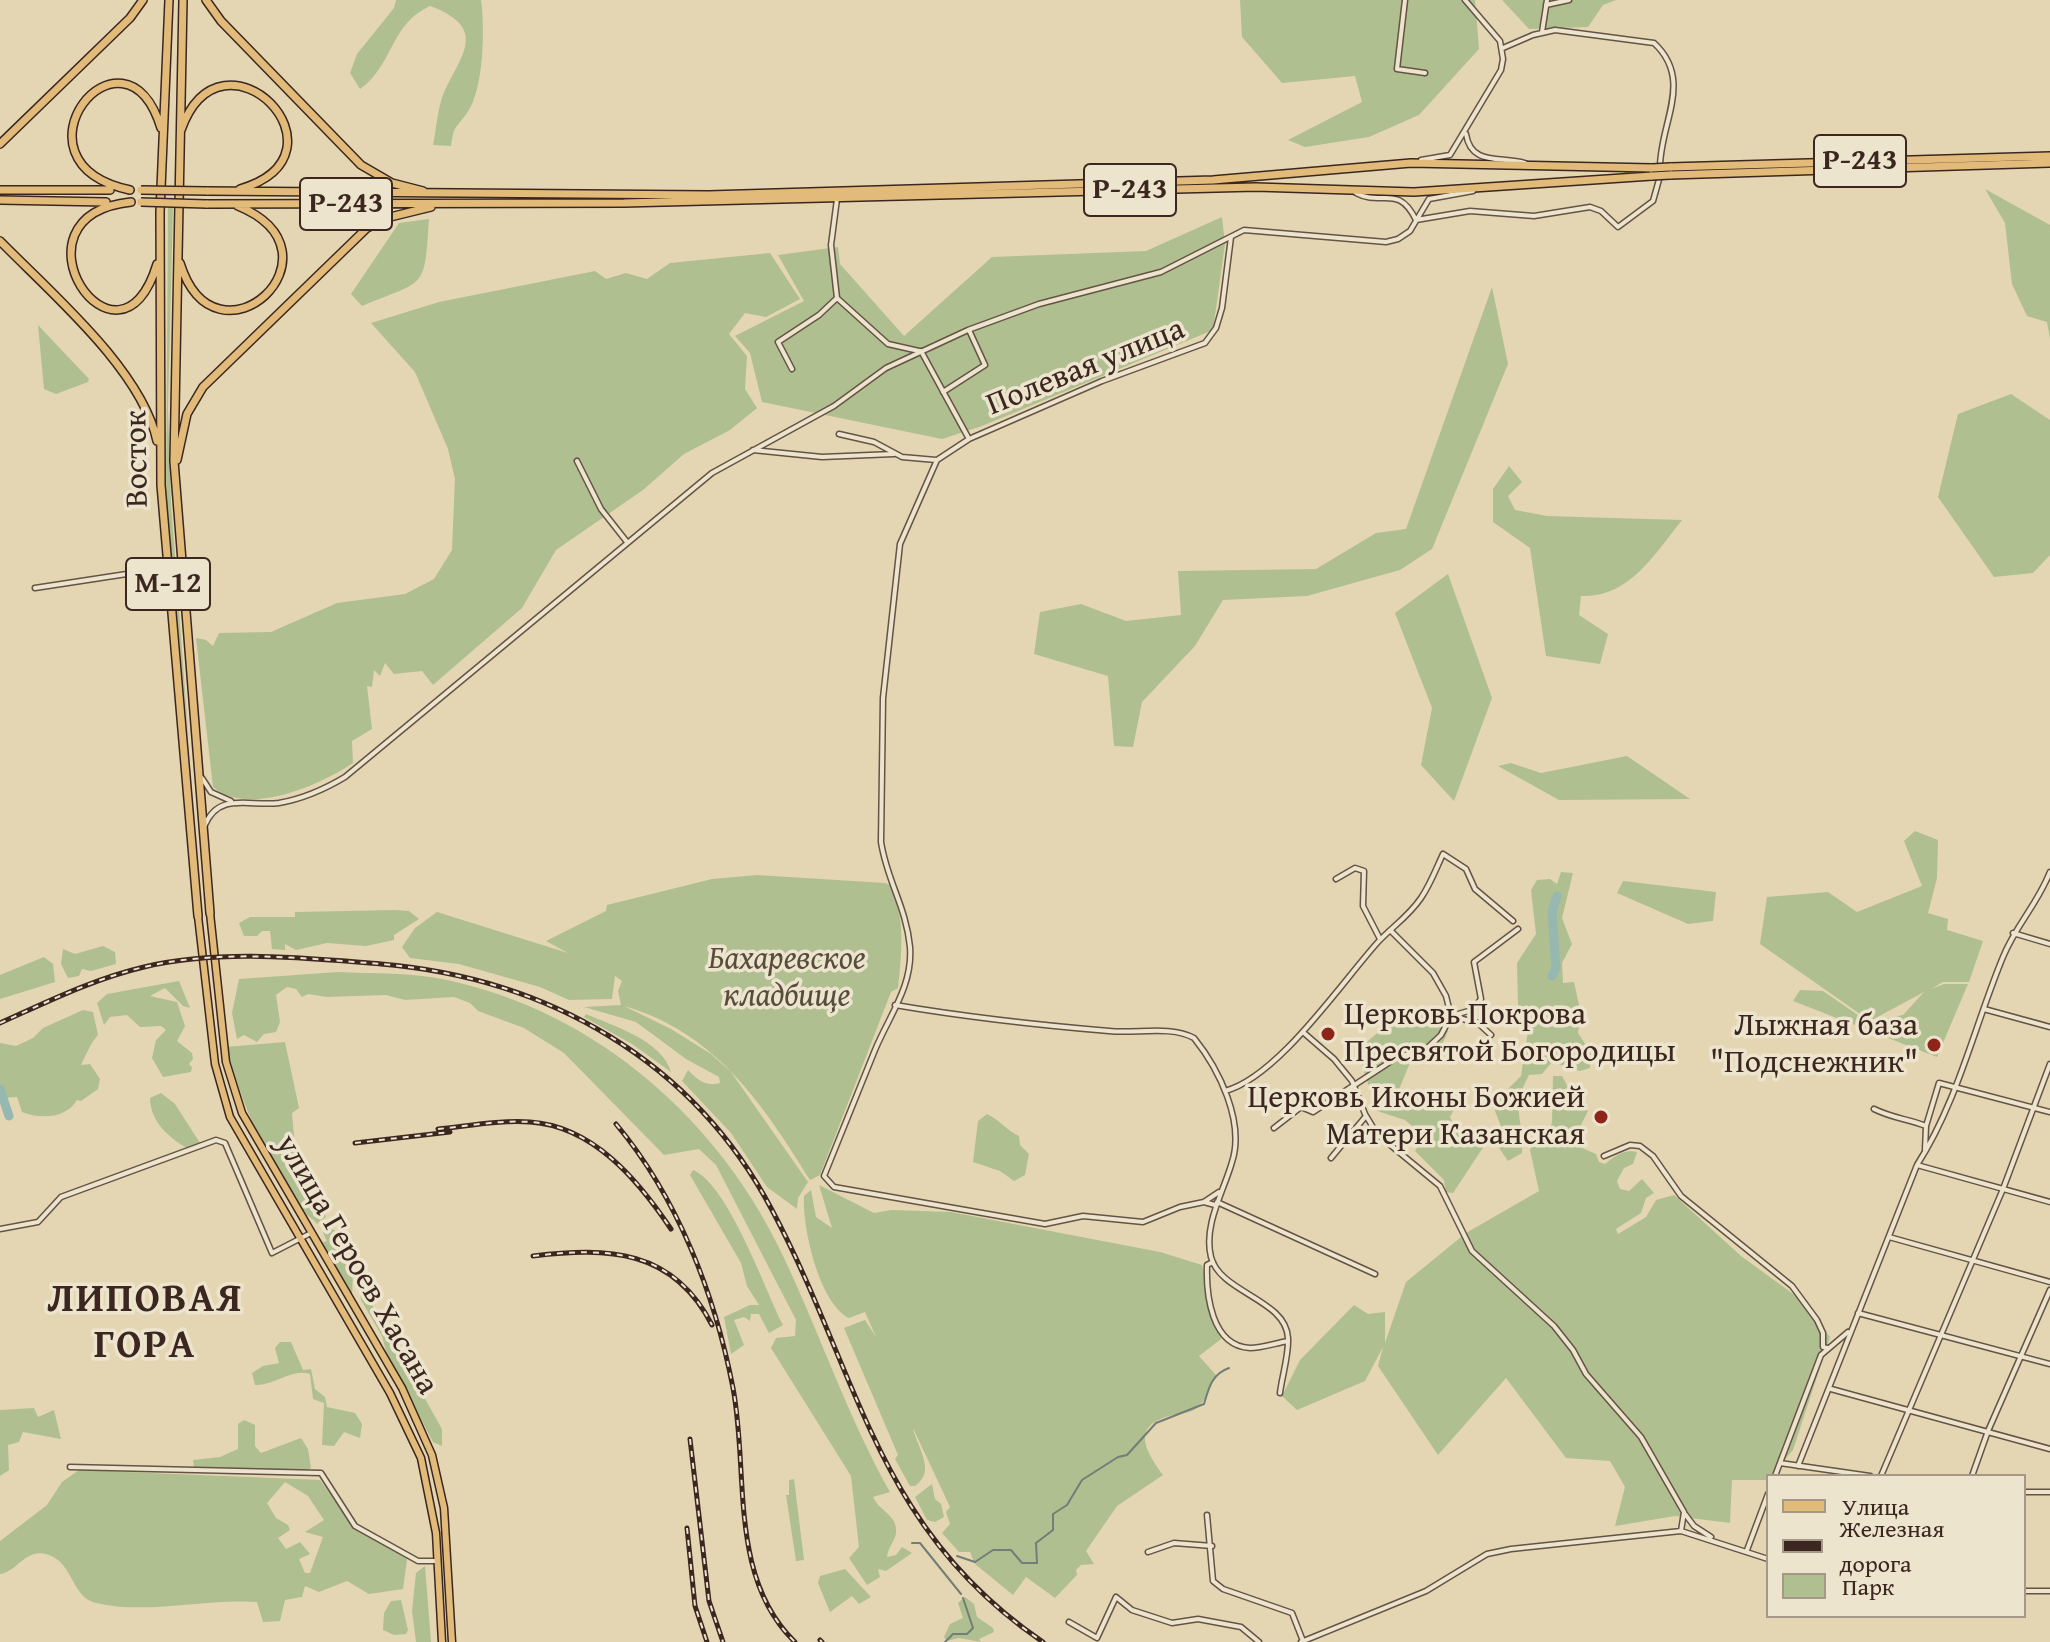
<!DOCTYPE html>
<meta charset="utf-8">
<style>
body{margin:0}
#map{position:relative;width:2050px;height:1642px;overflow:hidden;background:#e4d6b3;font-family:"Gentium Book Plus",serif}
canvas{display:block}
.legend{position:absolute;left:1766px;top:1474px;width:260px;height:144px;box-sizing:border-box;background:#ede4ce;border:2px solid #a69888;margin:0;padding:10px 14px;list-style:none;font-size:24px;color:#3b2720}
.legend li{display:flex;align-items:center;gap:16px;height:40px}
.legend b{width:40px;border:2px solid #a69888}
</style>
<div id="map">
<canvas width="2050" height="1642"></canvas>
<ul class="legend">
<li><b style="height:10px;background:#e2bb7a"></b>Улица</li>
<li><b style="height:10px;background:#3b2720"></b>Железная дорога</li>
<li><b style="height:22px;background:#afbf90"></b>Парк</li>
</ul>
</div>
<script>
const context = document.querySelector('canvas').getContext('2d');
context.lineJoin = 'round';
function paint(path, color) { context.fillStyle = color; context.fill(path, 'evenodd'); }
function strokePath(path, color, width, dash) { context.strokeStyle = color; context.lineWidth = width; context.lineCap = dash ? 'butt' : 'round'; context.setLineDash(dash || []); context.stroke(path); }
function drawText(font, color, halo, rows, align = 'center') {
  context.font = font + ' "Gentium Book Plus",serif'; context.lineWidth = 7; context.setLineDash([]); context.textBaseline = 'middle'; context.strokeStyle = halo; context.fillStyle = color; for (const [text, x, y, turn = 0] of rows) {
    context.save(); context.translate(x, y); context.rotate((+turn || 0) * Math.PI / 180); context.textAlign = isNaN(turn) ? turn : align; if (halo) context.strokeText(text, 0, 0); context.fillText(text, 0, 0); context.restore();
  }
}
paint(new Path2D(`
 M396,0H481C485,27 484,90 467,113C456,129 454,124 451,146L433,145C436,131 437,115 441,101C453,63 496,30 430,6C390,24 393,66 360,89L350,73L357,54L394,8Z
 M1240,0H1475L1479,49L1419,115L1369,137L1305,147L1288,140L1362,102L1355,76L1282,83L1242,37Z
 M1502,0H1616L1603,5L1588,27L1529,29Z
 M1985,189L2050,225V339L2047,322L2027,316L2012,284L2005,223Z
 M173,206L168,409L171,503L189,744L166,503L168,207Z
 M1222,217L1225,244L1213,330L982,426L942,439L762,402L750,353L735,336L804,301L778,255L838,247L840,264L904,336L992,257L1146,251Z
 M429,219C424,291 427,279 362,306L351,294L399,223Z
 M770,253L800,299L766,317L745,313L729,334L747,356L745,389L757,408L730,430L684,454L643,490L556,550L522,608L433,685L422,671L394,674L385,663L380,676L374,670L372,687L367,686L372,729L352,741L353,763C320,785 249,817 213,787L196,638L206,640L213,646L219,633L271,632L337,603L405,594L434,579L452,550L455,479L448,449L415,372L371,323L439,302L595,271L606,279L626,273L647,279L670,263Z
 M1492,287L1508,364L1432,549L1400,570L1307,596L1223,600L1195,646L1142,702L1133,747L1114,746L1108,676L1034,654L1040,612L1081,604L1126,621L1181,615L1178,571L1316,569L1376,533L1406,529Z
 M38,325L89,379L88,382L56,394L44,389Z
 M2011,394L2050,420V555L2033,573L1994,577L1938,497L1958,414Z
 M1509,466L1522,482L1508,496L1515,510L1547,516L1682,520C1654,555 1629,598 1581,596L1579,615L1608,634L1600,664L1546,656L1530,548L1493,522V489Z
 M1448,574L1492,698L1454,801L1421,765L1432,708L1395,613Z
 M1627,756L1690,799L1559,800L1498,766L1511,763L1541,773Z
 M1915,831L1938,840L1937,878L1928,913L1948,919L1947,930L1983,941L1969,982H1943L1931,989L1944,984H1968L1937,1057L1793,1001L1800,990L1823,991L1868,1022L1903,1015L1924,992L1870,1021L1760,944L1767,897L1828,892L1857,912L1922,886L1904,841Z
 M1561,872L1573,873L1562,918L1572,944L1562,963L1563,983L1574,982L1581,1014L1578,1033L1591,1053L1590,1068L1580,1071L1552,1062L1542,1074L1529,1075C1509,1112 1525,1117 1522,1153L1508,1161L1497,1145L1502,1129L1495,1111L1496,1101L1521,1076L1530,1018L1518,1005L1517,963L1536,934L1531,890L1537,880L1550,879L1557,884Z
 M757,875L885,883L892,886C905,919 902,953 898,988L891,992L820,1175L810,1180C763,1104 715,1032 624,1006L671,1029L711,1054L731,1072L808,1182L798,1198L797,1209L767,1187L731,1133L682,1081L688,1070C698,1080 705,1087 720,1083L719,1077L686,1059L636,1022L584,1007L621,1005L618,991L622,981L615,976L612,999L569,1000L540,987L459,964L410,958L402,947L415,928L437,912L568,953L546,941L606,911L607,905L712,879Z
 M1623,881L1716,892L1713,921L1688,924L1617,893Z
 M396,910L409,911L419,919L394,935V940L366,946L327,943L296,950L285,944V950L272,949L270,931H262L257,936H244L239,923L250,917H295V912Z
 M103,946L115,952L116,964L91,971L82,969L79,976L68,978L61,964L63,949L75,954Z
 M44,957L53,964L55,982L0,999V975Z
 M338,972C374,974 412,972 447,980C597,1012 721,1121 785,1260C821,1337 848,1417 890,1492L873,1497C879,1511 898,1515 896,1533C895,1541 888,1547 887,1557L896,1555L902,1547L912,1553L886,1571L878,1569L880,1577L867,1585L849,1558L859,1547L851,1476L771,1348L776,1338L795,1336L796,1320L716,1165L699,1149L664,1155L564,1053L524,1028L478,1011L470,1003L454,997L405,1000L386,995L327,997L308,994L302,997L296,989L287,987L276,995L280,1022L276,1032L264,1034L257,1042L244,1035L237,1039L232,1013L239,979Z
 M179,981L190,1008L183,1006L165,988L150,996L177,1002L185,1026L177,1041L192,1053L193,1059L189,1064L192,1067L191,1072L163,1077L152,1058L156,1040L166,1030L161,1026L140,1027L127,1015L110,1017L104,1025L97,1003L107,994Z
 M1409,1007L1439,1011L1448,1031L1441,1047L1415,1050L1398,1092L1422,1103L1448,1090L1457,1096L1458,1102L1450,1117L1456,1130L1465,1134L1489,1129L1490,1137L1453,1193L1446,1192L1444,1180L1415,1151L1424,1136L1405,1120L1377,1111L1357,1050Z
 M83,1010L93,1012L98,1035C90,1044 86,1055 81,1065L90,1064L100,1079L98,1089L81,1101L77,1100C66,1119 40,1119 22,1112L17,1097L0,1098V1043L16,1046L33,1038L43,1028Z
 M586,1014C613,1026 662,1040 671,1072L632,1044L584,1017Z
 M285,1042L299,1108L292,1113L295,1148L326,1217L317,1224C313,1218 308,1217 304,1212C266,1163 243,1106 226,1047Z
 M1553,1076H1562L1573,1097L1588,1111L1578,1131L1580,1147L1596,1154L1599,1162L1605,1164C1615,1156 1624,1149 1637,1152L1633,1164L1624,1168L1617,1181L1620,1189L1629,1191L1642,1179L1654,1193L1646,1198L1641,1213L1616,1229L1618,1234L1646,1217L1656,1200L1674,1195L1741,1256L1800,1299L1830,1337L1793,1450L1767,1480H1732L1730,1523L1675,1516L1615,1526L1625,1487L1610,1461L1566,1458L1506,1378L1438,1455L1378,1366L1383,1347L1365,1381L1297,1410L1282,1396L1300,1360L1354,1305L1368,1314L1385,1312V1343L1406,1282L1466,1233L1539,1191L1530,1150L1536,1136L1546,1132L1552,1123Z
 M161,1093L175,1104L200,1143L187,1148C169,1138 150,1121 150,1098Z
 M987,1114C1000,1120 1006,1130 1019,1136L1020,1145L1029,1154L1025,1175L1014,1181L1000,1171L973,1162L978,1121Z
 M693,1170C728,1184 765,1290 783,1325L769,1333L759,1314H751L750,1321L744,1317L734,1320L744,1345L731,1354L724,1317L750,1305H759L747,1286L741,1263L690,1175Z
 M819,1185L874,1213L891,1210L951,1212L1160,1252L1202,1265L1221,1339L1199,1356L1216,1375C1211,1385 1206,1401 1197,1408C1190,1413 1182,1413 1173,1415C1130,1425 1145,1450 1163,1475L1117,1506L1086,1551L1094,1564L1081,1565L1076,1570L1077,1575L1055,1598L1026,1577L1013,1595L975,1564L970,1552H959L942,1533L950,1524L946,1512L950,1507L913,1428C917,1448 937,1471 915,1486H910L895,1459L898,1455L844,1328L865,1320L876,1337L865,1312L849,1318C819,1303 802,1227 804,1196L811,1190L816,1217L832,1228Z
 M327,1229L335,1230L353,1268L352,1297L321,1243L327,1241L323,1233Z
 M358,1280L442,1429V1446L433,1442L387,1355L382,1336L361,1300Z
 M280,1342H291L303,1370L311,1369L315,1389L325,1397L327,1407L355,1413L362,1424L360,1438L344,1432L334,1446L322,1445L324,1403L313,1399L310,1374C291,1368 274,1386 255,1385L252,1373L263,1366L279,1363L275,1348Z
 M34,1408L38,1417L54,1410L61,1439L23,1432L19,1442L8,1445L9,1470L0,1476V1410Z
 M244,1420L255,1425V1446L261,1453L301,1438L308,1449L311,1468L306,1471L194,1468L193,1460L220,1457L238,1449V1424Z
 M79,1470L320,1480L355,1526L407,1559L403,1589L369,1594L347,1581L319,1592L305,1586L302,1597L285,1600L280,1621L263,1622L257,1602C204,1598 148,1615 96,1603C74,1598 73,1569 55,1558C27,1542 20,1571 0,1574V1541L47,1505L62,1482ZM285,1482L308,1496L324,1520L305,1532L323,1537L310,1573H305L299,1559L310,1554L300,1542L286,1549L278,1538L290,1530L288,1525L276,1518L267,1503Z
 M794,1479L804,1560L796,1561L786,1495H789V1480Z
 M932,1484L935,1499L941,1504L944,1517L935,1522L927,1520L915,1497Z
 M425,1566L431,1642H416L412,1611L416,1573Z
 M845,1569L871,1597L859,1604L852,1596L830,1612L818,1583L820,1576Z
 M965,1597L974,1604L977,1617L993,1628L994,1632L979,1639L981,1642L959,1638L947,1641L944,1637L950,1624L963,1618L958,1603Z
 M401,1600L408,1630L406,1634L394,1635L383,1630L384,1613L391,1601Z`), '#afbf90');
strokePath(new Path2D(`
 M912,1543H920L961,1594
 M957,1556L975,1562L993,1550H1011L1022,1563H1037L1036,1543L1053,1530V1514L1067,1505L1082,1480L1118,1457L1127,1455L1156,1423L1204,1404C1209,1387 1212,1374 1229,1368
 M945,1642L953,1634H967L973,1628L963,1598`), '#727e77', 2);
strokePath(new Path2D(`
 M1552,976L1556,968L1552,912L1557,896
 M0,1089L9,1116`), '#96b8b1', 9);
const street = new Path2D(`
 M1405,0L1397,69L1425,73
 M1546,5L1569,0
 M1542,32L1547,0
 M1503,48L1533,35L1555,30L1654,43C1694,80 1660,123 1660,167
 M1466,134C1471,166 1500,156 1525,163
 M1421,160L1450,155L1501,70L1503,59L1500,41L1465,0
 M1356,193C1381,207 1398,183 1416,220
 M837,199L831,245L837,298L888,344L919,351
 M1416,220L1470,211L1534,216L1590,207L1601,211L1618,227L1653,201L1660,176
 M921,351L969,439
 M792,369L778,342L819,315L837,298
 M943,392L985,365L969,330
 M839,434L874,442L902,457L936,460
 M753,450L822,457L894,454
 M577,461L601,509L627,542
 M35,588L166,568
 M202,778L211,792L231,801
 M205,825C219,791 251,807 279,803C302,799 325,789 345,777L712,473L834,406L886,368L968,330L1039,304L1161,272L1244,230L1386,242L1398,239L1410,231L1429,199L1473,191
 M1336,879L1355,868L1364,871L1363,906L1380,939
 M1391,931L1433,973L1446,996L1451,1016L1478,1023L1491,1035
 M2013,933L2050,944
 M895,1005C966,1017 1037,1025 1109,1031C1135,1034 1171,1025 1194,1038C1219,1069 1245,1122 1232,1162C1224,1191 1203,1225 1211,1257C1220,1293 1286,1299 1288,1338C1289,1355 1282,1376 1280,1393
 M1984,1009L2050,1027
 M1304,1033L1334,1059L1352,1081L1365,1114L1377,1134L1440,1186L1472,1251L1554,1326L1573,1350L1586,1374L1641,1437L1684,1512L1681,1531
 M1225,1091C1278,1077 1341,983 1378,942C1392,927 1409,916 1421,898C1430,885 1436,869 1443,854L1466,869L1475,889L1513,921
 M1874,1109C1892,1118 1908,1119 1926,1126
 M1274,1128L1301,1107L1313,1112L1399,1056L1423,1052L1441,1035L1451,1016L1472,1010L1481,999L1474,962L1518,929
 M1925,1150L1926,1126L1939,1083L2050,1112
 M1604,1156L1630,1145L1640,1146L1653,1156L1681,1196L1792,1286L1817,1320L1823,1333V1347L1827,1348
 M1331,1158L1366,1116
 M1917,1165L2050,1202
 M1204,1202L1219,1192
 M1217,1202L1375,1274
 M1215,1205L1204,1202L1180,1207L1143,1222L1083,1216L1045,1224L834,1187L824,1176C841,1134 858,1092 875,1050C889,1016 913,986 910,947C906,906 887,881 881,842L883,698L900,544L937,460L969,439L1102,381L1205,343L1216,328L1222,308L1231,237
 M0,1229L38,1222L61,1197L216,1140L225,1143L272,1253L311,1233
 M1889,1237L2050,1282
 M1213,1262L1207,1265C1206,1294 1211,1346 1250,1348C1262,1348 1276,1343 1288,1341
 M1858,1313L2050,1364
 M1831,1389L2050,1449
 M1780,1463L1870,1476
 M1798,1466L1917,1165C1958,1101 1974,1027 2003,957C2016,925 2037,905 2050,872
 M70,1467L321,1473L355,1526L418,1561H438
 M1775,1476L1821,1355L1848,1332
 M1881,1476L2003,1189L2050,1064
 M1972,1476L1988,1431L2050,1290
 M2024,1492H2050
 M1685,1514L1694,1526L1711,1537
 M1207,1515L1213,1581L1223,1589L1292,1613L1303,1641
 M1747,1550L1768,1494
 M1148,1552L1174,1543L1212,1546
 M2024,1591H2050
 M1069,1622L1097,1638L1116,1597L1132,1610L1172,1623L1198,1619L1241,1627L1259,1642
 M1301,1642L1426,1591L1487,1554L1511,1549L1681,1531L1768,1559`);
const primary = new Path2D(`
 M210,913L226,1062L242,1113L402,1388L432,1455L444,1508L452,1642
 M198,916L215,1064L230,1117L390,1393L421,1458L436,1533L442,1642`);
const highway = new Path2D(`
 M169,0L160,212L161,485L198,916
 M183,0L174,461L210,913
 M206,0L221,21L361,165L392,183L423,191
 M181,130C222,15 359,154 240,189
 M0,144L130,18L143,0
 M1670,167L2050,156
 M1670,175L2050,163
 M0,190H110
 M130,190C0,162 124,9 161,128
 M207,191L709,195L1213,180L1411,163L1652,168
 M0,200L106,202
 M131,202C0,216 119,391 157,264
 M206,204L624,203L1256,187L1414,192L1652,176
 M0,241C51,293 142,370 157,441
 M180,263C216,378 352,253 238,206
 M177,460L187,414L203,387L367,228L386,218L431,207`);
strokePath(street, '#655345', 7);
strokePath(primary, '#3b2720', 9);
strokePath(highway, '#3b2720', 10);
strokePath(street, '#ede4ce', 4);
strokePath(primary, '#e2bb7a', 6);
strokePath(highway, '#e2bb7a', 7);
const rail = new Path2D(`
 M0,1023C47,1002 93,979 144,967C220,949 303,958 381,964C547,978 693,1060 772,1210C860,1375 875,1528 1043,1642
 M616,1124C678,1198 715,1295 733,1388C749,1472 728,1577 795,1642
 M438,1129C468,1126 499,1120 530,1122C593,1126 638,1180 671,1229
 M355,1143L450,1132
 M533,1256C608,1247 673,1249 712,1325
 M690,1439L709,1601L723,1642
 M687,1528L695,1606L707,1642
 M820,1640L822,1642`);
strokePath(rail, '#3b2720', 5);
strokePath(rail, '#ede4ce', 2, [6]);
const highwayBridge = new Path2D(`
 M1652,168L1670,167
 M1652,176L1670,175
 M141,190L207,191
 M141,202L206,204`);
strokePath(highwayBridge, '#3b2720', 10, []);
strokePath(highwayBridge, '#e2bb7a', 7);
for (const [x, y, r, color] of [
 [1328,1034,8,"#8f2418"],
 [1934,1045,8,"#8f2418"],
 [1601,1117,8,"#8f2418"]
]) { const dot = new Path2D(); dot.arc(x, y, r, 0, 2 * Math.PI); context.fillStyle = color; context.fill(dot); strokePath(dot, '#ede4ce', 3); }
for (const [x, y, w] of [
 [1860,161,92],
 [1130,190,92],
 [346,204,92],
 [168,584,84]
]) { const box = new Path2D(); box.roundRect(x - w / 2, y - 26, w, 52, 6); context.fillStyle = '#ede4ce'; context.fill(box); strokePath(box, '#3b2720', 2); }
drawText('bold 30px', '#3b2720', null, [
 ["Р-243",1860,161],
 ["Р-243",1130,190],
 ["Р-243",346,204],
 ["М-12",168,584]
]);
drawText('32px', '#3b2720', '#ede4ce', [
 ["Полевая улица",1086,368,-22],
 ["Восток",138,459,-91],
 ["улица Героев Хасана",356,1265,60]
]);
drawText('italic 32px', '#584d3c', '#ede4ce', [
 ["Бахаревское",787,960],
 ["кладбище",787,997]
]);
drawText('32px', '#3b2720', '#ede4ce', [
 ["Церковь Покрова",1344,1016,"left"],
 ["Пресвятой Богородицы",1344,1053,"left"],
 ["Лыжная база",1918,1027],
 ["\"Подснежник\"",1918,1064],
 ["Церковь Иконы Божией",1585,1099],
 ["Матери Казанская",1585,1136]
], 'right');
context.letterSpacing = '2px';
drawText('bold 40px', '#3b2720', '#ede4ce', [
 ["ЛИПОВАЯ",145,1301],
 ["ГОРА",145,1347]
]);
context.letterSpacing = '0px';
</script>
